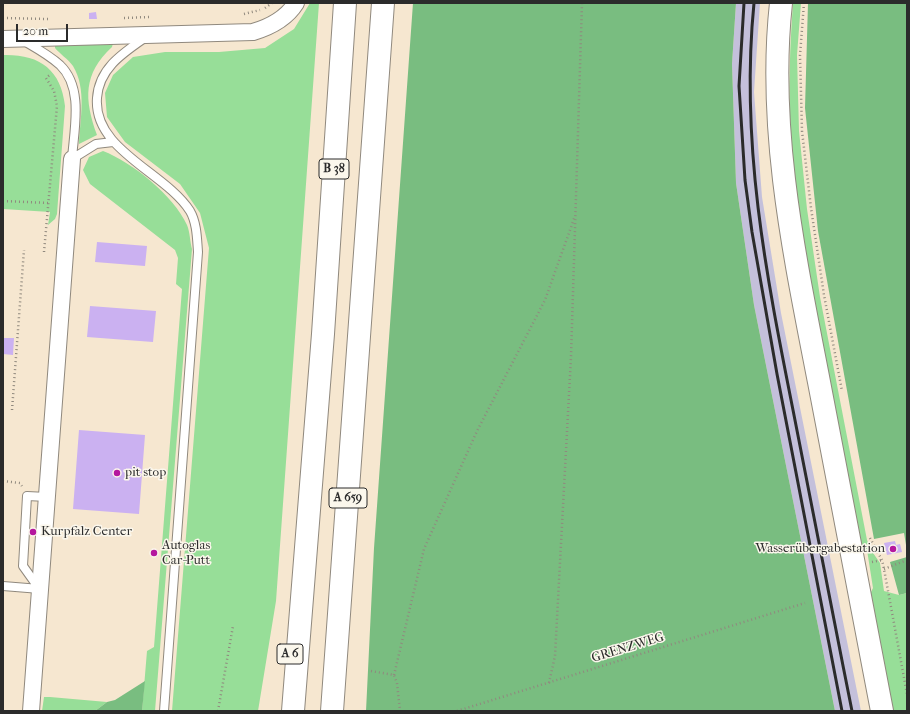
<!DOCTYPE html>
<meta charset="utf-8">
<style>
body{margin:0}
#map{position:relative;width:910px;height:714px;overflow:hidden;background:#f6e7d0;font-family:"IM FELL French Canon",serif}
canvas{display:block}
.frame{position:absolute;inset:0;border:4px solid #2b2b2b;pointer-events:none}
.scale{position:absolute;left:16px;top:24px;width:52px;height:18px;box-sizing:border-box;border:2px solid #2b2b2b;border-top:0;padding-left:5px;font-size:12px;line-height:14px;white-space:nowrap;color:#2b2b2b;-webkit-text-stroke:3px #fbf7ec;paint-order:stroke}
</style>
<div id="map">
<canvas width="910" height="714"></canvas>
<div class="frame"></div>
<div class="scale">20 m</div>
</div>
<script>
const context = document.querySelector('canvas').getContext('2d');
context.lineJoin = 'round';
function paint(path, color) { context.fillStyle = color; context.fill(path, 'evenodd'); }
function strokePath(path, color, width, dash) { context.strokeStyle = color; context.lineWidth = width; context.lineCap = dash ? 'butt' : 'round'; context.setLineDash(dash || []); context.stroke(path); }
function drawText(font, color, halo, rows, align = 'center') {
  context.font = font + ' "IM FELL French Canon",serif'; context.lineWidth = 3; context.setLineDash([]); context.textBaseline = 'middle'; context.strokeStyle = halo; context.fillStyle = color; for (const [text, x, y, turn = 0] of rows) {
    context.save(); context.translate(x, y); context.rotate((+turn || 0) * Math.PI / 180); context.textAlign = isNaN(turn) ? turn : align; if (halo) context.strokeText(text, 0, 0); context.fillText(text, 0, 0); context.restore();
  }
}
paint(new Path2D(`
 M736,3H760L754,92L762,197L781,313L861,711H835L754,305L736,183L732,64Z`), '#c4c0db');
paint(new Path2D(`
 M310,3H319L276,601L258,711H172L209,248L200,213L180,184L125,142L107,117L105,93L113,75L133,57L165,52H219L265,48L294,29Z
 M793,3H801L797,55L799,131L807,209L820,297L867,540L871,550L880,563L884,591L899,595L907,593V711H893L870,594L873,588L867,550L860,545C834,409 801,272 791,133C788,90 790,46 793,3Z
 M113,43L112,47C83,74 84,99 97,135L79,144C80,119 87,89 73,66C68,59 60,54 55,48V45Z
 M3,55C39,54 61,69 65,106L57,214L55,219L48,225L50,212L3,209Z
 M103,151C132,162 174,196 187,225C190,232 190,242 192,249L155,711H142L147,651L154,647L182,289L176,284L178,258L175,250L90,184L83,170L89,157Z
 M44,697H50L107,702L95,711H42Z`), '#97de98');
paint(new Path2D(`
 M413,3H736L732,64L736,183L754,305L835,711H366L374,548Z
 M808,3H907V551L904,533L874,539L818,231L805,108Z
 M907,557V593L899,595L890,562Z
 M145,681L142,711H95L107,702L115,700Z`), '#79bd80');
paint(new Path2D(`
 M96,12L97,19H89V13Z
 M97,242L147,246L145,266L95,262Z
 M90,306L156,311L153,342L87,337Z
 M3,338H14L13,355L3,354Z
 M79,430L145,435L139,514L73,509Z
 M895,541L896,545L900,544L902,552L887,555L884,543Z`), '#cbb1f1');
const lane = new Path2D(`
 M146,37C123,53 99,68 97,98C93,150 165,172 190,211C197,223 197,239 198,252L164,711
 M24,41C36,48 49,55 60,65C84,88 74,129 72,159
 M72,159L96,144L113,142
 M3,586L40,589
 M38,587L23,566L27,496L47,497`);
const street = new Path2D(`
 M3,39L253,32C270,27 286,19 296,3
 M31,711L72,159`);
const secondary = new Path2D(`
 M781,3C767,130 795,258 819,382C840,492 861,601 882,711`);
const highway = new Path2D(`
 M293,711L323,334L345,3
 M332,711L383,3`);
strokePath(lane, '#90897e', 10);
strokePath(street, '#90897e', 18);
strokePath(secondary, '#90897e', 24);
strokePath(highway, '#90897e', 24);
strokePath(new Path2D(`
 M804,3L800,55L802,131L811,208L824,295L842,391
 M265,8L272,3
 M244,14L260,10
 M3,18L48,19
 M124,18L149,17
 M3,201L49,203
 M44,252L57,106L54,91L46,78L51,74
 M12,410L24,250
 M3,481L20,483L22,486
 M870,538L882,560L884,569L907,694
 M872,562L882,560
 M884,569L907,560
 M371,671L394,675L397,683L400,711
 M394,675L424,549L477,431L545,300L575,216
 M549,683L555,656L571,357L582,3
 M218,711L233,626
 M457,711L805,603`), '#90897e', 2.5, [1, 3]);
strokePath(lane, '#fff', 8);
strokePath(street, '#fff', 16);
strokePath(secondary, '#fff', 22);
strokePath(highway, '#fff', 22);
strokePath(new Path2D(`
 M744,3L739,86L745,180L752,232L777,374L842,711
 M754,3C740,143 766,274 793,410C813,511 832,611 852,711`), '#2b2b2b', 3);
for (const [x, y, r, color] of [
 [117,473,4,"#b5179e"],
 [33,532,4,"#b5179e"],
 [893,549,4,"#b5179e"],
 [154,553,4,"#b5179e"]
]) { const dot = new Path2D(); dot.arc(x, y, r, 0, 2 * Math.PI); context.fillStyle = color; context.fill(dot); strokePath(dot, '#fbf7ec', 1.5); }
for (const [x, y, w] of [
 [334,169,30],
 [348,498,38],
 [290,654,26]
]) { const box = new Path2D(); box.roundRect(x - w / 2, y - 10, w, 20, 3); context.fillStyle = '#fbf7ec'; context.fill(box); strokePath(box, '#2b2b2b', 1); }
drawText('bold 12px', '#2b2b2b', null, [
 ["B 38",334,169],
 ["A 659",348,498],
 ["A 6",290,654]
]);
drawText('13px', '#2b2b2b', '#fbf7ec', [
 ["pit stop",125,473],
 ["Kurpfalz Center",41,532],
 ["Autoglas",162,546],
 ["Car-Putt",162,561],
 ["Wasserübergabestation",885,549,"right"]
], 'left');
drawText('13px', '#2b2b2b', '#fbf7ec', [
 ["GRENZWEG",628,648,-17]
]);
</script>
